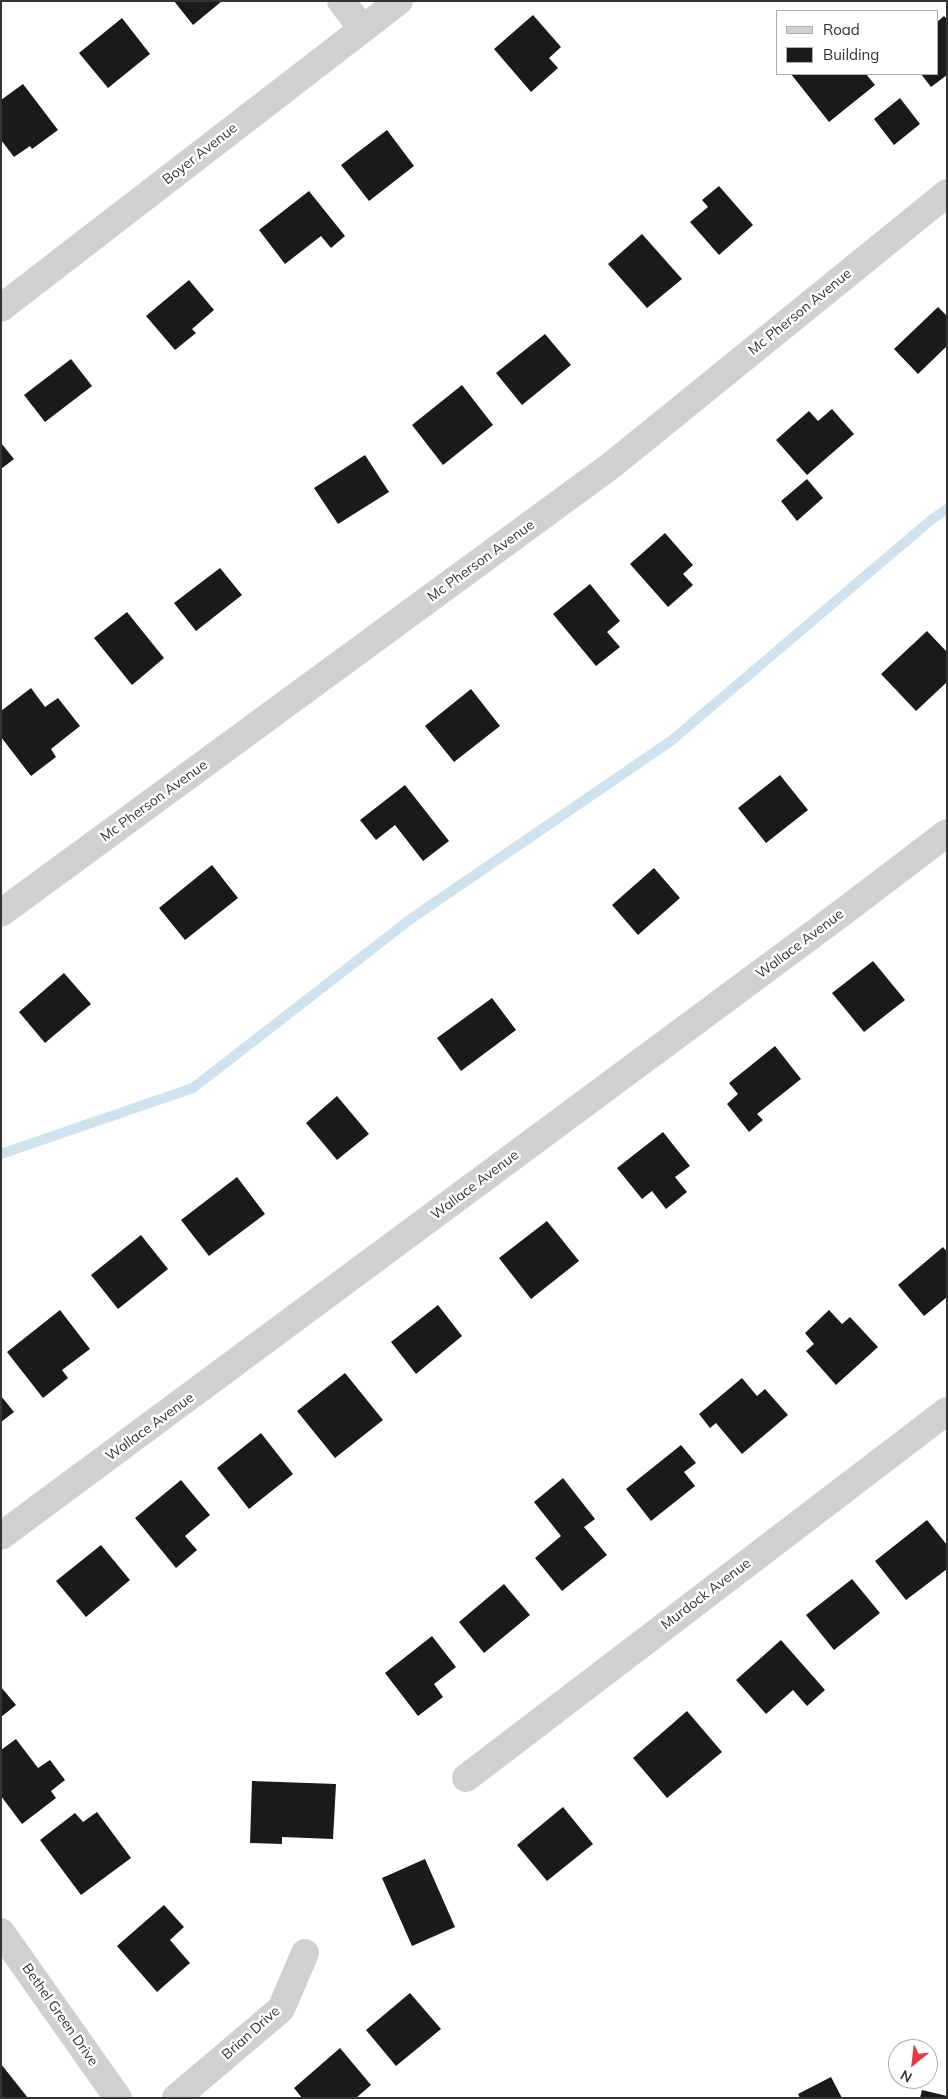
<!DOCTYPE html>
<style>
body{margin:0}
#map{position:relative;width:948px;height:2099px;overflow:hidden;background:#fff;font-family:Mulish,sans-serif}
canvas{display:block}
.frame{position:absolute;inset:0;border:2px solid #333;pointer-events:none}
.legend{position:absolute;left:776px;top:10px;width:162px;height:65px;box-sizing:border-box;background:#fff;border:1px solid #adadad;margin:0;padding:6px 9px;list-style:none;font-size:15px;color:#333}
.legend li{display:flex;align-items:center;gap:10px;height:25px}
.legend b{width:25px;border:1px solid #adadad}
.north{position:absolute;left:888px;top:2039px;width:50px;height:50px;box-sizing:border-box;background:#fff;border:1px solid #adadad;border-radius:50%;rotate:209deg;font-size:14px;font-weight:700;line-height:20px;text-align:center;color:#333}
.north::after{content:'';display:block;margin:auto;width:18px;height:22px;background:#e63946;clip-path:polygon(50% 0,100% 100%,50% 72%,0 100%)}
</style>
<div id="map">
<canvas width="948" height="2099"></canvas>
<div class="frame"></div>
<ul class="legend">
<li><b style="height:6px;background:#d0d0d0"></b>Road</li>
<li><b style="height:14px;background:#1a1a1a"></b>Building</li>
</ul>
<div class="north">N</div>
</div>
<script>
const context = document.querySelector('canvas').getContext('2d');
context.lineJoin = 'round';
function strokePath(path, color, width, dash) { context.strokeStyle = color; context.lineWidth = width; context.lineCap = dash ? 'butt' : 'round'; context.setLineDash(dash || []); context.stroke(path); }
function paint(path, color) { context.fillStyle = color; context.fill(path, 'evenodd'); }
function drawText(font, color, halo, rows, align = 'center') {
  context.font = font + ' Mulish,sans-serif'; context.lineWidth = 5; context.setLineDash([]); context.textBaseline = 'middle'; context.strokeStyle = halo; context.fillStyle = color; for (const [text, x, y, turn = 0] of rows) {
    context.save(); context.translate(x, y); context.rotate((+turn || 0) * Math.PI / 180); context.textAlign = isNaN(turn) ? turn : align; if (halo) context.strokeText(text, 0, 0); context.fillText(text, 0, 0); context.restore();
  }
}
strokePath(new Path2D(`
 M1,1154L193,1088L412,918L671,741L931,520L947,509`), '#cfe2ee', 10);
paint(new Path2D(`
 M174,1H222L193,25Z
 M533,15L561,47L549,58L558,68L531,92L494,49Z
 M944,16L947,19V75L931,87L921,74H937V22Z
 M122,18L150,54L108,88L79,53Z
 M791,74H866L875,85L829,122Z
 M23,84L58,130L32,149L30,146L14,157L1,140V100Z
 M900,98L920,124L894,145L874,119Z
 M387,130L414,166L369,201L341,165Z
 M719,186L753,225L719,255L690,222L708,207L702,200Z
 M309,191L345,236L331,248L321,236L285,264L259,230Z
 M642,234L682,279L647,308L608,264Z
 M189,280L214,310L192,329L196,333L175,350L146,316Z
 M938,307L947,316V346L918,374L894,349Z
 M545,334L571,365L522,405L496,373Z
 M71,359L92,386L45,422L24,395Z
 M462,385L493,425L443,465L412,425Z
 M832,409L854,434L807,475L776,440L809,411L818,421Z
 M1,443L14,459L1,469Z
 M365,455L389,492L338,524L314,488Z
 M807,479L823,498L797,521L781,501Z
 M665,533L693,565L683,574L693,585L668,607L630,564Z
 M220,568L242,595L196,631L174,603Z
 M590,584L620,621L607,632L620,647L596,666L553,614Z
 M127,612L164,658L132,685L94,638Z
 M927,631L947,652V682L916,711L881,674Z
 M31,688L45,707L58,698L80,726L51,749L56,757L31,776L1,737V711Z
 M471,689L500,726L454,762L425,726Z
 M780,775L808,810L766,843L738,808Z
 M405,785L449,841L423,861L395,825L376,840L360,820Z
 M212,865L238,898L185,940L159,908Z
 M654,868L680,898L638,935L612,905Z
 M873,961L905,1000L864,1032L832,993Z
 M64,973L91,1004L45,1043L19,1012Z
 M492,998L516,1030L461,1071L437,1038Z
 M775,1046L801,1079L757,1114L763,1120L749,1132L727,1104L738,1094L729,1083Z
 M337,1096L369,1134L337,1160L306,1123Z
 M663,1132L690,1166L675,1177L687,1192L666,1209L652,1191L642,1199L617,1168Z
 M237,1177L265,1214L209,1256L181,1220Z
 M547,1221L579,1261L531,1299L499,1258Z
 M141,1235L168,1269L118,1309L91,1275Z
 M943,1247L947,1252V1297L924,1316L898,1285Z
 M438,1305L462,1336L416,1374L391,1342Z
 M60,1310L90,1349L62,1370L68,1378L43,1398L7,1352Z
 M829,1310L842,1324L850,1317L878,1347L836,1385L806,1351L814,1344L805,1333Z
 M345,1373L383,1420L335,1458L297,1411Z
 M742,1378L757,1396L765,1389L788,1415L742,1454L716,1423L710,1428L699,1414Z
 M1,1396L14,1412L1,1422Z
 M261,1433L293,1474L249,1509L217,1468Z
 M681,1445L696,1463L684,1472L695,1486L651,1521L626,1489Z
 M563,1478L595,1519L584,1527L607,1555L562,1591L535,1558L561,1536L534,1502Z
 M181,1480L210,1515L185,1536L197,1550L176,1568L135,1518Z
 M927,1520L947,1545V1569L906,1600L875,1561Z
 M101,1545L130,1580L86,1617L56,1581Z
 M852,1579L880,1613L834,1650L806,1615Z
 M504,1584L530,1615L484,1653L459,1622Z
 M432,1636L456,1667L434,1684L443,1697L418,1716L385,1673Z
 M781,1640L825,1690L807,1706L793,1690L766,1714L736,1680Z
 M1,1687L16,1705L1,1717Z
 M687,1711L722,1752L667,1798L633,1758Z
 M16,1739L38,1768L50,1760L65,1780L51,1791L56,1798L22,1824L1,1796V1750Z
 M252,1781L336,1784L333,1839L282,1837V1844L250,1843Z
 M563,1807L593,1844L547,1881L517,1845Z
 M97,1812L131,1858L81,1895L40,1840L75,1813L83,1822Z
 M425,1859L455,1927L412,1946L382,1878Z
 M164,1905L184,1927L170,1940L190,1963L157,1992L117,1946Z
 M410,1993L441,2029L396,2066L366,2030Z
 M340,2048L371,2085L356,2098H302L294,2088Z
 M1,2064L28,2098H1Z
 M831,2077L842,2098H800L798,2094Z
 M922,2090L947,2096V2098H920Z`), '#1a1a1a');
strokePath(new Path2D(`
 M341,1L363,29
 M1,308L399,1
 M1,913L613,464L947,193
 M1,1536L839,915L947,833
 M466,1778L947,1411
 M1,1932L118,2098
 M176,2098L281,2009L305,1953`), '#d0d0d0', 28);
drawText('14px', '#333', '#fff', [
 ["Boyer Avenue",200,154,-38],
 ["Mc Pherson Avenue",800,312,-39],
 ["Mc Pherson Avenue",481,561,-36],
 ["Mc Pherson Avenue",154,801,-36],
 ["Wallace Avenue",800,944,-37],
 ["Wallace Avenue",475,1185,-37],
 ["Wallace Avenue",150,1427,-36],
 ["Murdock Avenue",706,1594,-37],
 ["Bethel Green Drive",60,2015,55],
 ["Brian Drive",251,2033,-42]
]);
</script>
